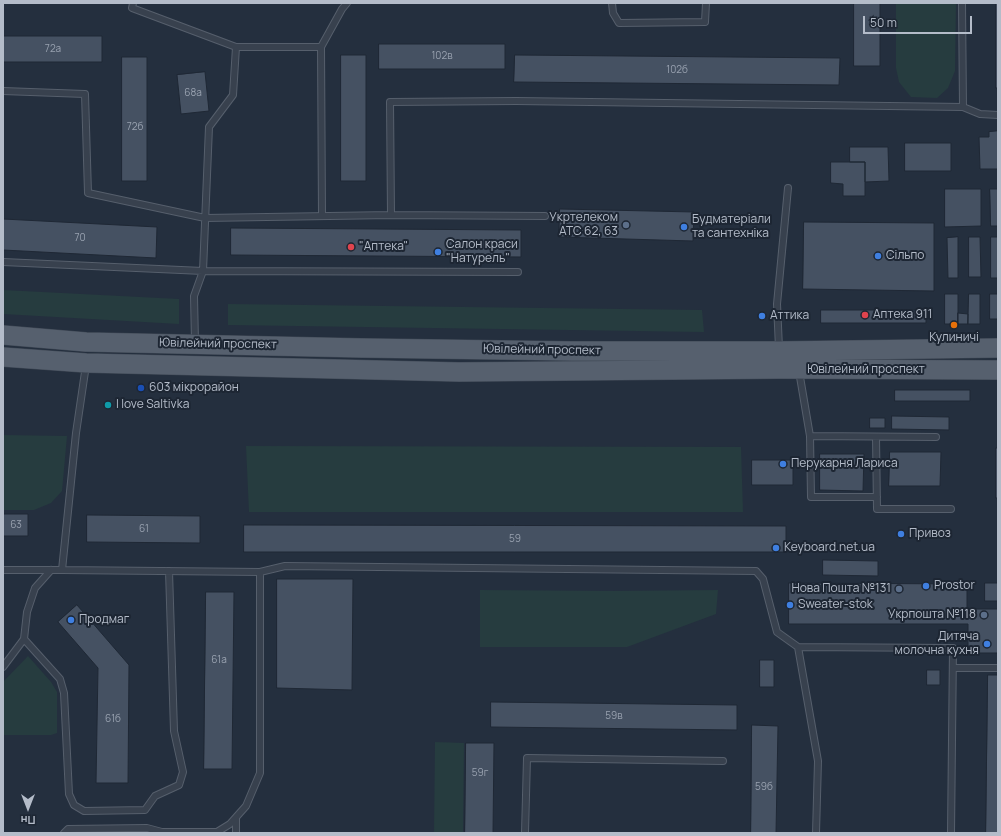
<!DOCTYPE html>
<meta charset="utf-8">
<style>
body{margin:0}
#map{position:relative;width:1001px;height:836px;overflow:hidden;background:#242f3e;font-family:Manrope,sans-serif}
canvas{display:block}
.frame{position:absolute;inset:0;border:4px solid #b4bcc9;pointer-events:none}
.north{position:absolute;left:8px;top:788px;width:40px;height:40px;-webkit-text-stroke:3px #1d2633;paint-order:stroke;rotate:180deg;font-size:11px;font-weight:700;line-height:16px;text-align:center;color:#b4bcc9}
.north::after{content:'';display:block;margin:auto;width:14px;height:18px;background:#b4bcc9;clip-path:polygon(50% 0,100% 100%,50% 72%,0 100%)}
.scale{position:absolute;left:863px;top:16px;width:109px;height:18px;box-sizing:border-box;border:2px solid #b4bcc9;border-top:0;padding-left:5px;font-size:12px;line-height:14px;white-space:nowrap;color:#b4bcc9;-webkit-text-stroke:3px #1d2633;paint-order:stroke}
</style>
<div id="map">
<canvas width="1001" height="836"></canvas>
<div class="frame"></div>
<div class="north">Пн</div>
<div class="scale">50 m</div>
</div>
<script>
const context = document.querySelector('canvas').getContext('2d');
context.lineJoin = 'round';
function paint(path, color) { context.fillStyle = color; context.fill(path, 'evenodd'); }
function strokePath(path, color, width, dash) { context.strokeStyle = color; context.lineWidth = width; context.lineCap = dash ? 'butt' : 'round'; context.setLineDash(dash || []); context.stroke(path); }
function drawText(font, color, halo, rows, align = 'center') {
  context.font = font + ' Manrope,sans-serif'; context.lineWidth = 4; context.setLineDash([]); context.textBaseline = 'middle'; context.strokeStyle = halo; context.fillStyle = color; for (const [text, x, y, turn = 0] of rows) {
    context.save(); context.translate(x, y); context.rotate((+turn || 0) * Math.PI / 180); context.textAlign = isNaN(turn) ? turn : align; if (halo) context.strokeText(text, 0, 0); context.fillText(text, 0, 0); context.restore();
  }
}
paint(new Path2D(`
 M896,3H956L955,71L948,88L937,98L911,97L899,82L896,68Z
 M3,290L179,299V324L3,314Z
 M228,304L702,310L704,332L228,325Z
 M3,435L67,436L62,491L51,503L34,510H3Z
 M246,446L741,447L743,512H249Z
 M480,590L612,591L718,590L716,614L627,647H480Z
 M28,656L51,682L57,692V733L51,735H3V682Z
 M435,742L464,743L463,833H434Z`), '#263c3f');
const building = new Path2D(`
 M854,3H880V66H854Z
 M996,3H998V88H996Z
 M3,36H102V62H3Z
 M379,44H505V69H379Z
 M341,55H366V181H341Z
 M515,55L840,58L839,85L514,82Z
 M122,57H147V181H122Z
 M205,72L209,111L181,114L177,75Z
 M998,131V169H980L979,137H989V132Z
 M905,143H951V171H905Z
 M850,147H888L889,181L865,182V162H850Z
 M831,162H865V196H843V184L831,183Z
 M945,189H981V226L945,227Z
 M990,189H998V226H991Z
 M560,209L694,212L693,241L559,237Z
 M3,219L157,227L156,258L3,250Z
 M804,222L934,223V291L803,289Z
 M231,228L521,230V257L231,255Z
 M958,237V278H948L947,238Z
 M969,237H980L981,277H969Z
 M991,237H998V278H991Z
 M945,294H958V324H945Z
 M969,294H980V324H968Z
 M990,294H998V319H990Z
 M821,310H926V323H821Z
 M958,313L968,314V324H958Z
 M895,390H970V401H895Z
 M892,416L949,417V430L892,429Z
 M870,418H885V428H870Z
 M996,448H998V498H996Z
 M890,452H941L940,486H889Z
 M820,454H864L863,491L820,490Z
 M752,460H793V485H752Z
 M3,514H28V536H3Z
 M87,515L200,516V543L87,542Z
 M244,525L786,526V552H244Z
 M823,560L878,561V576L823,575Z
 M277,579H353L352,690L277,688Z
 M789,583L967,584V609H998V653H968V624H789Z
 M985,583H998V601H985Z
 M206,592H234L232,769H204Z
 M77,605L129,665L128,783H96L98,668L58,622Z
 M760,660H774V687H760Z
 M927,670H940V685H927Z
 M988,675H998V833H986Z
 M491,702L737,705V730L491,727Z
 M752,725L778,726L776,833H751Z
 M466,743H494L493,833H465Z`);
paint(building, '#455162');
strokePath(building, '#1f2835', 1);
const service = new Path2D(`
 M133,3L132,8L236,47H321L342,9L347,3
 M612,3L613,13L619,23L705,22L706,3
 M962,3L963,107
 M321,47L322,216
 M3,91L85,94L88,193L205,218L391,215L545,216
 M391,215L390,102L516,101L963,107L980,114L998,115
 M3,262L203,271L518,272
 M195,342L194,296L203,271L209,127L233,95L236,47
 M779,348L777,304L788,188
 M799,371L810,436L811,497H877
 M810,436L936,437
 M876,437L877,509H951
 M3,570H62L76,433L86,365
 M62,570L260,572L285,566L756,571L763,579L777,632L798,647L953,648L951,833
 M24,639L60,679L64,693L69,794L74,805L84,811L145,810L155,796L179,785L183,772L174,731L169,571
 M798,647L818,761L816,833
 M3,667L24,639L27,612L35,588L51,570
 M953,668H998
 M236,818V833
 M64,833L68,829L147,828L162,832
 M162,833V832H217L230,824L246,806L260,773V572
 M525,833L527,758L723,761`);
const primary = new Path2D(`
 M3,335L86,342L362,348L572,351H779L998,348
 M3,357L86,363L459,372L780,369L998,370`);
strokePath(service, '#565f6c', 8);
strokePath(primary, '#414a57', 20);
strokePath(service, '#38414e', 6);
strokePath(primary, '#56606e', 19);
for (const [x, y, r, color] of [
 [626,225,4,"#5c6f8a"],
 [684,227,4,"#3f7fe0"],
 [351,247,4,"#e0444e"],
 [438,252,4,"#3f7fe0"],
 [878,256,4,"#3f7fe0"],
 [865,315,4,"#e0444e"],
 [762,316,4,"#3f7fe0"],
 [954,325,4,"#e8710a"],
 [141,388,4,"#1a4fb4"],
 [108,405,4,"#0f9aa8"],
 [783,464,4,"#3f7fe0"],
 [901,534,4,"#3f7fe0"],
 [776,548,4,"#3f7fe0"],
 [926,586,4,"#3f7fe0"],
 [899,589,4,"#5c6f8a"],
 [790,605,4,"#3f7fe0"],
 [984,615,4,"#5c6f8a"],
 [71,620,4,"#3f7fe0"],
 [987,644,4,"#3f7fe0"]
]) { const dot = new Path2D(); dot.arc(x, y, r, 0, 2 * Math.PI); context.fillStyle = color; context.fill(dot); strokePath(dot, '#1d2633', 1.5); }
drawText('10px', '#98a1af', null, [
 ["72а",53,49],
 ["102в",442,56],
 ["102б",677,70],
 ["68а",193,93],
 ["72б",135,127],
 ["70",80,238],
 ["63",16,525],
 ["61",144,529],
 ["59",515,539],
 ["61а",219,660],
 ["59в",614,716],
 ["61б",113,719],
 ["59г",480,773],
 ["59б",764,787]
]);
drawText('12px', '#b4bcc9', '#1d2633', [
 ["Укртелеком",618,218,"right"],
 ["АТС 62, 63",618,232,"right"],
 ["Будматеріали",692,220],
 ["та сантехніка",692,234],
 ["Салон краси",446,245],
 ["\"Натурель\"",446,259],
 ["\"Аптека\"",359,247],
 ["Сільпо",886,256],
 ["Аптека 911",873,315],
 ["Аттика",770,316],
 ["Кулиничі",954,338,"center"],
 ["603 мікрорайон",149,388],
 ["I love Saltivka",116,405],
 ["Перукарня Лариса",791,464],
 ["Привоз",909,534],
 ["Keyboard.net.ua",784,548],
 ["Prostor",934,586],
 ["Нова Пошта №131",891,589,"right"],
 ["Sweater-stok",798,605],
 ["Укрпошта №118",976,615,"right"],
 ["Продмаг",79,620],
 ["Дитяча",979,637,"right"],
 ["молочна кухня",979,651,"right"]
], 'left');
drawText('12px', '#b4bcc9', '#1d2633', [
 ["Ювілейний проспект",218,344,1],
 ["Ювілейний проспект",542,350,1],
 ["Ювілейний проспект",866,370]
]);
</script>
